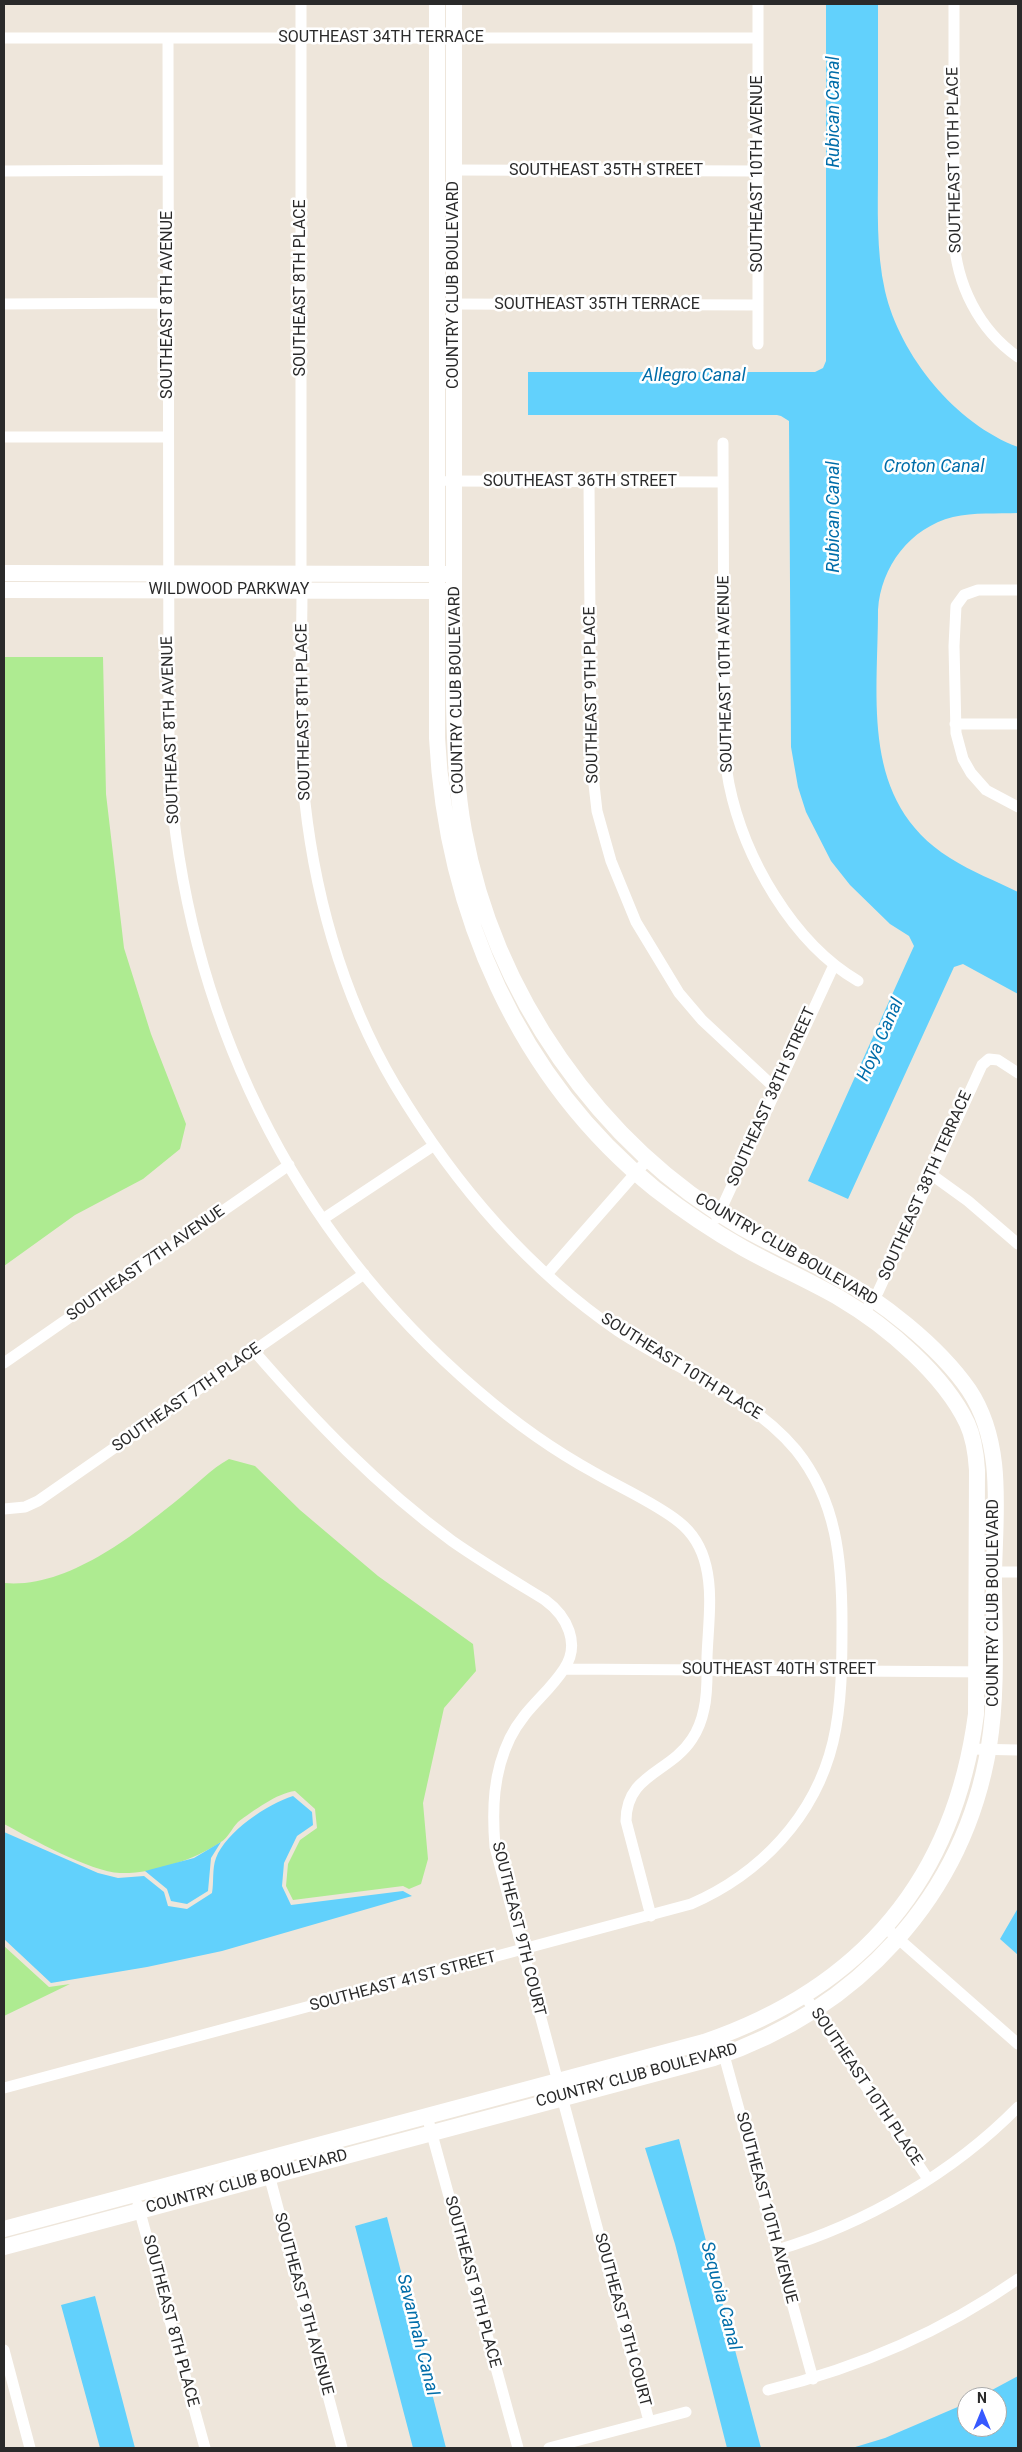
<!DOCTYPE html>
<style>
body{margin:0}
#map{position:relative;width:1022px;height:2452px;overflow:hidden;background:#eee6db;font-family:Roboto,sans-serif}
canvas{display:block}
.frame{position:absolute;inset:0;border:5px solid #2a2a2a;pointer-events:none}
.north{position:absolute;left:957px;top:2387px;width:50px;height:50px;box-sizing:border-box;background:#fff;border:1px solid #aaa;border-radius:50%;rotate:0deg;font-size:14px;font-weight:700;line-height:20px;text-align:center;color:#2a2a2a}
.north::after{content:'';display:block;margin:auto;width:18px;height:22px;background:#3759ff;clip-path:polygon(50% 0,100% 100%,50% 72%,0 100%)}
</style>
<div id="map">
<canvas width="1022" height="2452"></canvas>
<div class="frame"></div>
<div class="north">N</div>
</div>
<script>
const context = document.querySelector('canvas').getContext('2d');
context.lineJoin = 'round';
function paint(path, color) { context.fillStyle = color; context.fill(path, 'evenodd'); }
function strokePath(path, color, width, dash) { context.strokeStyle = color; context.lineWidth = width; context.lineCap = dash ? 'butt' : 'round'; context.setLineDash(dash || []); context.stroke(path); }
function drawText(font, color, halo, rows, align = 'center') {
  context.font = font + ' Roboto,sans-serif'; context.lineWidth = 5; context.setLineDash([]); context.textBaseline = 'middle'; context.strokeStyle = halo; context.fillStyle = color; for (const [text, x, y, turn = 0] of rows) {
    context.save(); context.translate(x, y); context.rotate((+turn || 0) * Math.PI / 180); context.textAlign = isNaN(turn) ? turn : align; if (halo) context.strokeText(text, 0, 0); context.fillText(text, 0, 0); context.restore();
  }
}
paint(new Path2D(`
 M4,657H103L106,794L124,948L151,1034L186,1124L180,1149L143,1179L75,1215L4,1266Z
 M229,1459L255,1466L300,1510L378,1576L473,1644L476,1671L444,1708L423,1803L428,1859L421,1884L409,1889L403,1886L293,1900L286,1886L288,1864L300,1840L317,1828L315,1809L295,1791C277,1793 253,1811 238,1822C232,1828 228,1838 221,1842C194,1860 152,1874 120,1873C91,1872 30,1838 4,1824V1583C67,1589 134,1535 181,1497C197,1484 211,1469 229,1459Z
 M4,1946L49,1987L70,1984L4,2016Z`), '#aeeb91');
paint(new Path2D(`
 M826,4H878C878,58 878,112 878,167C878,208 876,251 885,291C900,356 956,424 1018,447V513C997,514 974,512 953,517C910,528 881,566 878,610C878,701 860,801 950,858C972,872 996,881 1018,892V994L963,964L954,967L848,1199L808,1181L914,946L909,936L890,924L850,885L831,861L806,812L798,787L791,747L789,421L781,416L777,415H528V372H815L823,368L826,361Z
 M293,1796L312,1812L313,1825L297,1836L284,1863L282,1886L291,1905L403,1891L412,1896L222,1951L147,1967L51,1983L4,1939V1832L98,1873L118,1878L144,1876L164,1892L168,1906L187,1909L212,1893C214,1883 212,1868 216,1858C226,1832 267,1804 293,1796Z
 M221,1842L211,1858L208,1891L187,1904L171,1901L167,1889L145,1871L194,1858Z
 M1018,1908V1955L1000,1939Z
 M679,2139L761,2448H727L675,2244L645,2148Z
 M387,2217L446,2448H413L355,2226Z
 M95,2296L135,2448H100L61,2305Z
 M1018,2376V2448H852L885,2438L967,2403V2427H997V2397H979Z`), '#62d1fc');
strokePath(new Path2D(`
 M301,4V573
 M954,4V237C956,284 979,330 1018,357
 M4,38H758
 M168,38L169,766C185,1012 290,1230 478,1391C514,1422 553,1450 595,1473C621,1488 657,1504 679,1522C693,1533 702,1549 706,1566C713,1594 708,1628 707,1657C707,1674 708,1692 704,1709C702,1719 698,1730 692,1739C670,1773 626,1774 626,1821L651,1916
 M454,170L758,171
 M4,171L168,170
 M4,304L168,303
 M448,304L758,305
 M758,344V4
 M4,437H168
 M723,443L724,723C724,744 725,764 729,784C744,858 793,943 858,981
 M448,481L723,482
 M589,482L591,758L597,811L611,861L636,922L679,993L702,1020L776,1089
 M1018,590H978L964,595L956,606L954,646L956,733L963,759L971,773L986,790L1018,807
 M955,724H1018
 M932,1175L968,1201L1018,1244
 M717,1218L834,965
 M323,1219L433,1146
 M547,1274L648,1159
 M864,1313L878,1292L982,1065L989,1059L998,1060L1018,1073
 M254,1351C314,1420 377,1486 452,1541C482,1562 514,1581 545,1600C567,1616 581,1644 564,1669C547,1695 525,1708 510,1738C493,1773 492,1809 495,1847L649,2421
 M4,1363L289,1165
 M4,1509L25,1507L38,1501L364,1274
 M988,1572H1018
 M565,1669L994,1672
 M970,1749L1018,1750
 M885,1927L1018,2044
 M805,1996L928,2179
 M719,2037L813,2379
 M4,2088L691,1904C760,1874 815,1817 833,1742C842,1704 842,1662 842,1623C842,1561 837,1501 796,1450C749,1394 678,1371 618,1331C526,1268 452,1180 395,1085C341,994 312,887 303,782C298,719 302,654 302,590
 M427,2116L518,2448
 M268,2171L342,2448
 M138,2205L205,2448
 M777,2250C865,2224 953,2173 1018,2107
 M4,2350L30,2448
 M768,2390C858,2368 942,2332 1018,2279
 M549,2448L686,2412`), '#fff', 11);
strokePath(new Path2D(`
 M4,573L446,574
 M4,590L446,591
 M4,2229L704,2042C862,1988 954,1880 976,1714L977,1470C976,1454 974,1438 967,1423C944,1375 887,1326 841,1299C810,1281 775,1266 743,1248C713,1231 682,1210 655,1189C518,1078 446,912 437,738V4
 M4,2247L714,2058C857,2010 964,1897 989,1746C998,1690 994,1631 994,1574C995,1513 1005,1444 969,1390C938,1345 880,1300 832,1274C802,1258 771,1244 741,1227C598,1144 494,993 464,831C456,788 455,745 454,702V4`), '#fff', 16);
drawText('16px', '#2a2a2a', '#fff', [
 ["SOUTHEAST 34TH TERRACE",381,38],
 ["SOUTHEAST 10TH PLACE",955,160,-91],
 ["SOUTHEAST 35TH STREET",606,171],
 ["SOUTHEAST 10TH AVENUE",758,174,-90],
 ["COUNTRY CLUB BOULEVARD",454,285,-90],
 ["SOUTHEAST 8TH PLACE",301,288,-90],
 ["SOUTHEAST 8TH AVENUE",168,305,-90],
 ["SOUTHEAST 35TH TERRACE",597,305],
 ["SOUTHEAST 36TH STREET",580,482],
 ["WILDWOOD PARKWAY",229,590],
 ["SOUTHEAST 10TH AVENUE",726,674,-91],
 ["COUNTRY CLUB BOULEVARD",457,690,-91],
 ["SOUTHEAST 9TH PLACE",592,695,-91],
 ["SOUTHEAST 8TH PLACE",304,712,-91],
 ["SOUTHEAST 8TH AVENUE",171,730,-92],
 ["SOUTHEAST 38TH STREET",772,1097,-66],
 ["SOUTHEAST 38TH TERRACE",926,1186,-66],
 ["COUNTRY CLUB BOULEVARD",786,1250,30],
 ["SOUTHEAST 7TH AVENUE",146,1264,-35],
 ["SOUTHEAST 10TH PLACE",681,1367,32],
 ["SOUTHEAST 7TH PLACE",187,1398,-35],
 ["COUNTRY CLUB BOULEVARD",994,1603,-90],
 ["SOUTHEAST 40TH STREET",779,1670],
 ["SOUTHEAST 9TH COURT",518,1929,76],
 ["SOUTHEAST 41ST STREET",403,1982,-15],
 ["COUNTRY CLUB BOULEVARD",637,2076,-15],
 ["SOUTHEAST 10TH PLACE",866,2087,56],
 ["COUNTRY CLUB BOULEVARD",247,2182,-15],
 ["SOUTHEAST 10TH AVENUE",766,2208,75],
 ["SOUTHEAST 9TH PLACE",472,2282,75],
 ["SOUTHEAST 9TH AVENUE",303,2304,75],
 ["SOUTHEAST 9TH COURT",622,2320,75],
 ["SOUTHEAST 8TH PLACE",170,2321,75]
]);
drawText('italic 18px', '#006da9', '#fff', [
 ["Rubican Canal",834,112,-90],
 ["Allegro Canal",694,376],
 ["Croton Canal",934,467],
 ["Rubican Canal",834,517,-90],
 ["Hoya Canal",881,1040,-66],
 ["Sequoia Canal",720,2296,75],
 ["Savannah Canal",417,2335,76]
]);
</script>
